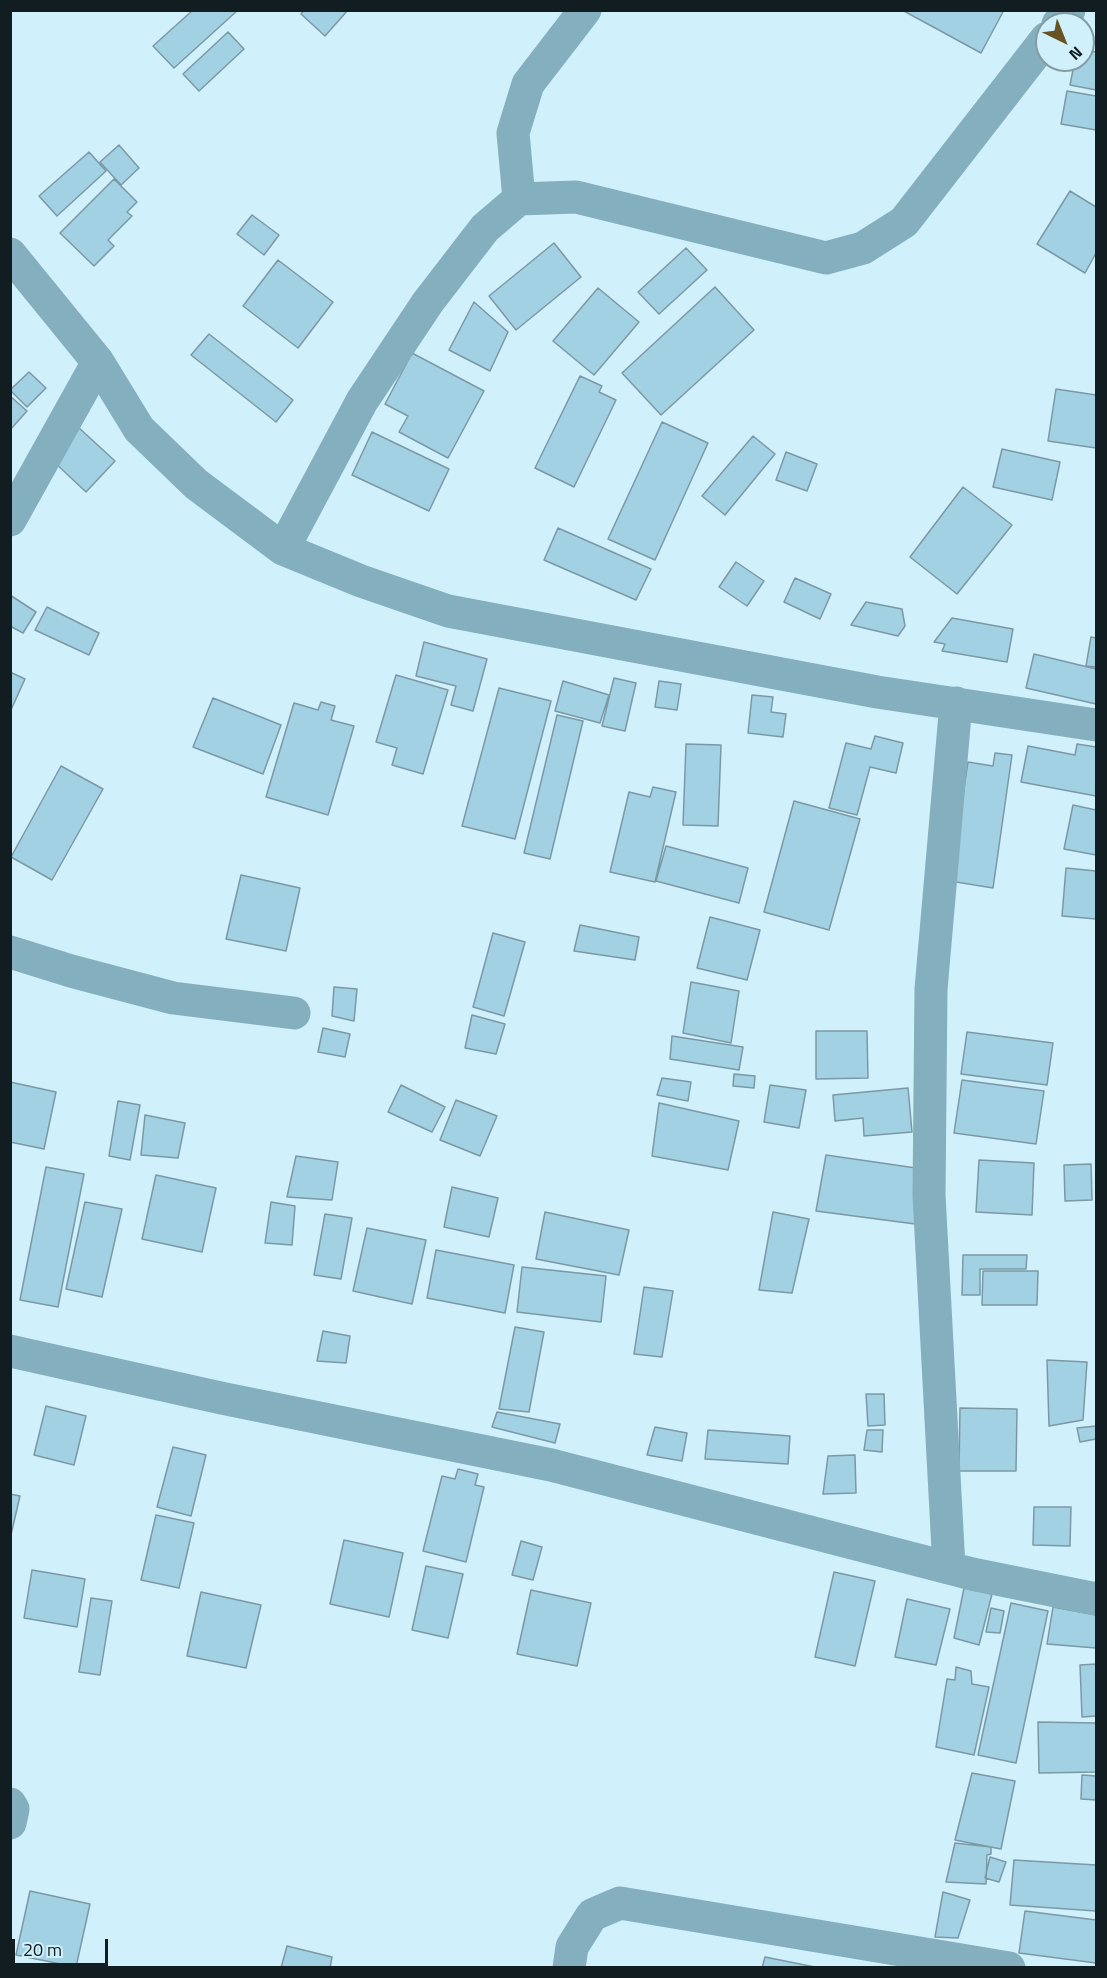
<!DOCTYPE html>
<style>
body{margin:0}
#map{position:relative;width:1107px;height:1978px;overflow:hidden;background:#d0f0fc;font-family:"Titillium Web",sans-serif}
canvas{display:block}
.frame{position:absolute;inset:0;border:12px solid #111d21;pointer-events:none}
.north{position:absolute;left:1035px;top:12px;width:60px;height:60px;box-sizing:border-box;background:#d0f0fc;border:2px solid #849ca4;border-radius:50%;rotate:137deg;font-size:16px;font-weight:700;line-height:24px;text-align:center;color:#111d21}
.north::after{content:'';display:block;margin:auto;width:21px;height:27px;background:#685221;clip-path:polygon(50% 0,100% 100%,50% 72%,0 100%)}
.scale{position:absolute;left:12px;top:1939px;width:96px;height:27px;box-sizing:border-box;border:3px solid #111d21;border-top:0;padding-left:8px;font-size:18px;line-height:21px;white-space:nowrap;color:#111d21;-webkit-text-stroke:4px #d0f0fc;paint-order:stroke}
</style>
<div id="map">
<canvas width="1107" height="1978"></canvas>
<div class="frame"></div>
<div class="north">N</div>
<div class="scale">20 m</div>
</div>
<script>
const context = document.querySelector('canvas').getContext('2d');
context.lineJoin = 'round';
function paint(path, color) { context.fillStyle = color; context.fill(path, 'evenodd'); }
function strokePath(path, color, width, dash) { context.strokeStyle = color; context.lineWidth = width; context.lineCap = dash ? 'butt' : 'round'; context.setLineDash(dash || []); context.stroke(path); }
const building = new Path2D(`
 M193,10H238L174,68L153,46Z
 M304,10H348L325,36L301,14Z
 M902,10H1004L981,53Z
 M228,32L244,49L199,91L183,74Z
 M1083,50L1096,52V90L1070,85L1075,60H1083Z
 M1067,91L1096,96V130L1061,124Z
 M119,145L139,168L121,185L100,162Z
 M89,152L106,171L57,216L39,196Z
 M114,179L137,202L127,212L132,216L108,240L114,246L94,266L60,233Z
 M1070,191L1096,207V253L1085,273L1037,244Z
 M252,215L279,235L264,255L237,234Z
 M554,243L581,277L516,330L489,296Z
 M686,248L707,270L659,314L638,292Z
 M278,260L333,302L298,348L243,306Z
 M715,287L754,330L661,415L622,373Z
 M598,288L639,322L594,375L553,341Z
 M474,302L508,332L490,371L449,350Z
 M209,334L293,400L276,422L191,355Z
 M412,353L484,391L448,458L399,432L408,416L385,404Z
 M29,372L46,388L27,407L10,390Z
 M580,376L602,386L599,392L616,400L574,487L535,468Z
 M1056,389L1096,395V448L1048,441Z
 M10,396L27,411L10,430Z
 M662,422L708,443L655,560L608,539Z
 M78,427L115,461L86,492L52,460Z
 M372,432L449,469L429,511L352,475Z
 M753,436L775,454L725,515L702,496Z
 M1002,449L1060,462L1052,500L993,487Z
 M786,452L817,464L807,491L776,480Z
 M963,487L1012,525L957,594L910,557Z
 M558,528L651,569L636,600L544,560Z
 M736,562L764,581L747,606L719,587Z
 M795,578L831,594L820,619L784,602Z
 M10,595L36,612L23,633L10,626Z
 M866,602L902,609L905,626L898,636L851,625Z
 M47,607L99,633L89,655L35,630Z
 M952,618L1013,629L1007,662L942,651L945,644L934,642Z
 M1091,637L1096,638V667L1086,666Z
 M424,642L487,659L473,711L451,705L456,686L416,676Z
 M1034,654L1096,669V704L1026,688Z
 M10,672L25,679L10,712Z
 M396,675L448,690L423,774L392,765L397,748L376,742Z
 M614,678L636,683L625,731L602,726Z
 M563,681L609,695L600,723L555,711Z
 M659,681L681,684L677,710L655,707Z
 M499,688L551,701L515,839L462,826Z
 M752,695L773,697L771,712L786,714L783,737L748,733Z
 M213,698L281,725L263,774L193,747Z
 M321,702L335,706L331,720L354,726L328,815L266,797L294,703L318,710Z
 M557,715L583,721L550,859L524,853Z
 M875,736L903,743L896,773L870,767L857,815L829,808L846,743L871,749Z
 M686,744L721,745L718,826L683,825Z
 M1077,744L1096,747V796L1021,782L1028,746L1075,755Z
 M995,753L1012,755L993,888L950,881L968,762L993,766Z
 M61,766L103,789L52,880L11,857Z
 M653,787L676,792L655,882L610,872L629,792L650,797Z
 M794,801L860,819L829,930L764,912Z
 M1073,805L1096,810V855L1064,849Z
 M666,846L748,868L739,903L656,881Z
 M1066,868L1096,871V919L1062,916Z
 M241,875L300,888L286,951L226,939Z
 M710,917L760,930L747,980L697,968Z
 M580,925L639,937L635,960L574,951Z
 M493,933L525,942L504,1016L473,1007Z
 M691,982L739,991L731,1043L683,1033Z
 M334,987L357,989L354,1021L332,1016Z
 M472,1015L505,1024L496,1054L465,1048Z
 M323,1028L350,1034L345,1057L318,1052Z
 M816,1031H867L868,1078L816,1079Z
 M967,1032L1053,1043L1047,1085L961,1074Z
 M672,1036L743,1047L739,1070L670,1059Z
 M734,1074L755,1076L754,1088L733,1086Z
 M662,1078L691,1082L688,1101L657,1095Z
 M962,1080L1044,1091L1036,1144L954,1133Z
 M10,1082L56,1092L44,1149L10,1142Z
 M401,1085L445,1107L432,1132L388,1112Z
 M770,1085L806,1090L799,1128L764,1122Z
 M908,1088L912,1132L864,1136L863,1118L835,1121L833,1095Z
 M456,1100L497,1116L480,1156L440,1140Z
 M118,1101L140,1105L130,1160L109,1156Z
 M659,1103L739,1121L728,1170L652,1156Z
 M145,1115L185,1123L178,1158L141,1155Z
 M826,1155L923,1169L915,1224L816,1211Z
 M296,1156L338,1162L332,1200L287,1197Z
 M979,1160L1034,1163L1032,1215L976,1212Z
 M1091,1164L1092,1200L1065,1201L1064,1165Z
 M46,1167L84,1174L58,1307L20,1300Z
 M156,1175L216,1188L202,1252L142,1239Z
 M452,1187L498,1198L489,1237L444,1227Z
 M85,1202L122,1209L102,1297L66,1289Z
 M271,1202L295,1206L292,1245L265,1243Z
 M545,1212L629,1230L619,1275L536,1259Z
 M773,1212L809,1219L792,1293L759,1290Z
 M325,1214L352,1218L341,1279L314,1275Z
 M367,1228L426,1240L412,1304L353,1291Z
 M436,1250L514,1265L505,1313L427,1298Z
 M963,1255H1027L1026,1269H980V1295H962Z
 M522,1267L606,1276L601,1322L517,1312Z
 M983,1271H1038L1037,1305H982Z
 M644,1287L673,1291L662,1357L634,1354Z
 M515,1327L544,1332L529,1412L499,1409Z
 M323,1331L350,1336L346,1363L317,1361Z
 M1047,1360L1087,1362L1083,1420L1049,1426Z
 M866,1394H884L885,1425L868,1426Z
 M46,1406L86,1416L74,1465L34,1455Z
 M960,1408L1017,1409L1016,1471H959Z
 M497,1412L560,1424L555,1443L492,1427Z
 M1096,1426V1439L1080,1442L1077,1428Z
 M655,1427L687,1433L682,1461L647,1455Z
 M708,1430L790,1436L788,1464L705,1459Z
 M867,1430H883L882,1452L864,1450Z
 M173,1447L206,1455L191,1516L157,1507Z
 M855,1455L856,1493L823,1494L828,1456Z
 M458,1469L478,1474L475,1485L484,1487L466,1562L423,1551L442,1476L455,1479Z
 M10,1494L20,1496L10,1539Z
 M1034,1507H1071L1070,1546L1033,1545Z
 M156,1515L194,1523L179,1588L141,1580Z
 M344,1540L403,1553L389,1617L330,1604Z
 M521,1541L542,1547L533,1580L512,1575Z
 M426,1566L463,1574L448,1638L412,1630Z
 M32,1570L85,1579L77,1627L24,1618Z
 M834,1572L875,1581L855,1666L815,1657Z
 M964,1588L992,1594L979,1645L954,1638Z
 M531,1590L591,1603L577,1666L517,1654Z
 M201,1592L261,1605L246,1668L187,1656Z
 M91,1598L112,1601L100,1675L79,1672Z
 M907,1599L950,1609L936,1665L895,1657Z
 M1011,1603L1048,1611L1016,1763L978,1755Z
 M1053,1607L1096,1615V1648L1047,1644Z
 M991,1608L1004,1611L1000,1633L986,1632Z
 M1096,1664V1716L1082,1717L1080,1665Z
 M956,1667L971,1671L972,1684L989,1687L974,1755L936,1747L947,1679L955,1680Z
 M1038,1722L1096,1723V1772L1039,1773Z
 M972,1773L1015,1781L1001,1849L955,1840Z
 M1082,1775L1096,1776V1800L1081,1799Z
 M955,1843L991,1847V1854L987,1855L986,1884L946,1882Z
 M990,1857L1006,1862L999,1882L985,1878Z
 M1014,1860L1096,1865V1911L1010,1905Z
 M30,1891L90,1904L76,1967L16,1955Z
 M943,1892L970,1900L958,1938L935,1937Z
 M1025,1911L1096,1920V1963L1019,1953Z
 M287,1946L332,1957L330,1968H281Z
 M765,1957L820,1968H762Z`);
paint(building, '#a2d1e3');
strokePath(building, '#7b99a5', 1.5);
strokePath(new Path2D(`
 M1058,24L1069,10
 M519,199L513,133L528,84L585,10
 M10,254L98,362L139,429L196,484L283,549L361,581L448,611L877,692L1096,725
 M10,520L98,362
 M283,549L362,401L428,302L485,228L519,199L576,197L826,258L863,248L904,222L1047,38
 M10,952L71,971L173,998L294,1013
 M10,1351L221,1398L551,1465L972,1574L1096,1599
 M949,1568L929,1195L931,989L956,703
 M10,1804L13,1809L10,1823
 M569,1968L572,1947L592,1915L620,1903L1009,1968`), '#83afbf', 33);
</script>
